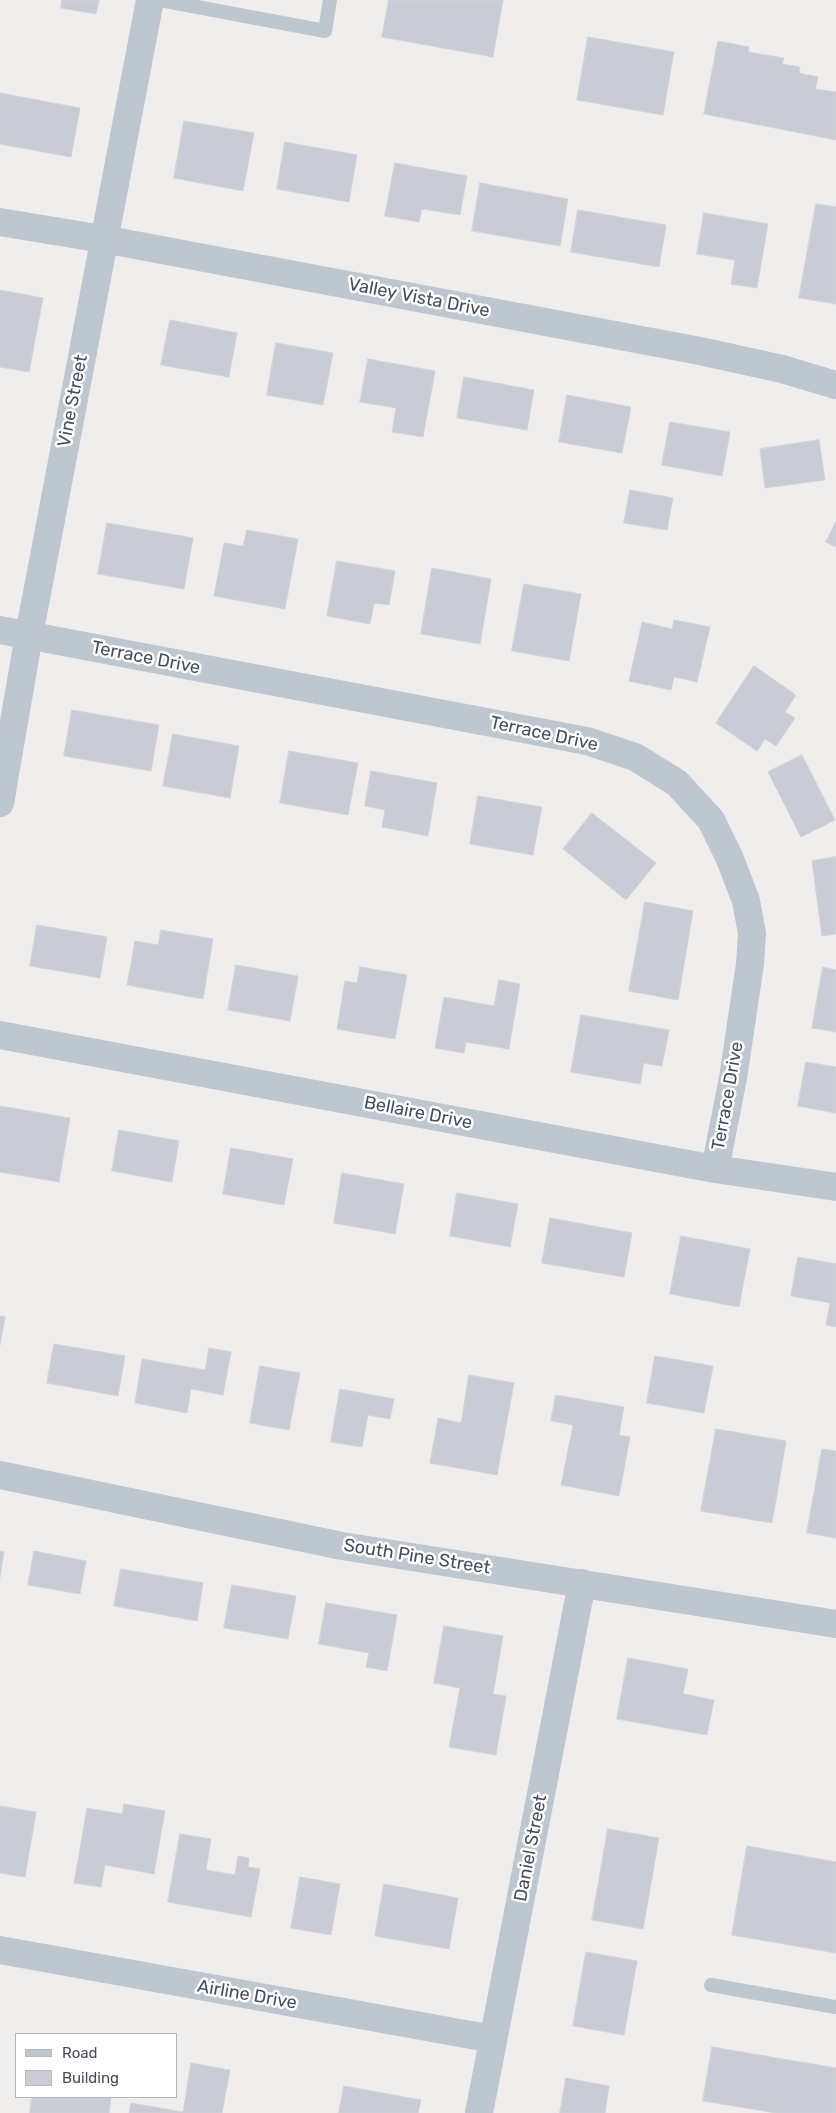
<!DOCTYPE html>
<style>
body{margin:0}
#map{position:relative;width:836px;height:2113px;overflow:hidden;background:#f0eeed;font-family:Rubik,sans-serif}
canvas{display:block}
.legend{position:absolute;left:15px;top:2033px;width:162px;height:65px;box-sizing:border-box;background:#fff;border:1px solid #b5b8be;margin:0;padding:6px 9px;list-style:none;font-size:15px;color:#454e5c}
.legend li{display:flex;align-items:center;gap:10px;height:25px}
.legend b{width:25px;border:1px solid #b5b8be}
</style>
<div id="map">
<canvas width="836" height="2113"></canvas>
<ul class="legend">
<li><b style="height:6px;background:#bec6d0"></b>Road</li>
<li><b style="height:14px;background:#c9ccd4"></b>Building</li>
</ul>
</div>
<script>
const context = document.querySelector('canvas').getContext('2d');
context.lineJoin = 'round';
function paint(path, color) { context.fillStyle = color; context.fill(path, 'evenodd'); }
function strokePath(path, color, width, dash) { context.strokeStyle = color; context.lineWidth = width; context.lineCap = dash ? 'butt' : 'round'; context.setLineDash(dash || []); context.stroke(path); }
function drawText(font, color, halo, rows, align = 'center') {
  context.font = font + ' Rubik,sans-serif'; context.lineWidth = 5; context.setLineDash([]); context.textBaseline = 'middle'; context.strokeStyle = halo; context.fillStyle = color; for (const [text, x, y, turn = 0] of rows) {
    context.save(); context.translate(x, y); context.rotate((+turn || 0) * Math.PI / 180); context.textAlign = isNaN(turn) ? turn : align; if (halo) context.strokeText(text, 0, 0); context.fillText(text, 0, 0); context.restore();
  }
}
const building = new Path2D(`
 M62,0H99L96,14L61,8Z
 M389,0H503L493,57L382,37Z
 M588,37L674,52L663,115L577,100Z
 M718,41L749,47L748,52L784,58L782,64L800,67L799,73L818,77L815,89L836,92V140L704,114Z
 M0,93L80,108L71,157L0,144Z
 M184,121L254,133L243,191L174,178Z
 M285,142L357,155L349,202L277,189Z
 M395,163L467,176L460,215L422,209L419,222L385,216Z
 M480,183L568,199L560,246L472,231Z
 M816,204L836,207V304L799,298Z
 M578,210L666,225L659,267L571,252Z
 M704,213L768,224L757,288L731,284L735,260L697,254Z
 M0,290L43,298L29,372L0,367Z
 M170,320L237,333L229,377L161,365Z
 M276,343L333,353L323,405L267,395Z
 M368,359L435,371L423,437L392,432L396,408L360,402Z
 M464,377L534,390L527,430L457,418Z
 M567,395L631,407L622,453L559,442Z
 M670,422L730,432L722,476L662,465Z
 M819,440L825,480L765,488L760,449Z
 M630,490L673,498L667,530L624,523Z
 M836,522V547L826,542Z
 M107,523L193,538L184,589L98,574Z
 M247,530L298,539L285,609L214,596L224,543L243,546Z
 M337,561L395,571L389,605L374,603L370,624L327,616Z
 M432,568L491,579L480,644L421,634Z
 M524,584L581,594L569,661L512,651Z
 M674,620L710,627L697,682L674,677L671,690L629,681L642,622L672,629Z
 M754,666L796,695L785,712L795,718L776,746L765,739L757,751L716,723Z
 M72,710L159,725L151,771L64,756Z
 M173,734L239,746L230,798L163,786Z
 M289,751L358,763L348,815L280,803Z
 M802,755L835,820L801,837L768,772Z
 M371,771L437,783L428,836L382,827L385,810L365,806Z
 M478,796L542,807L533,855L470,844Z
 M592,813L656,863L626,900L563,849Z
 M836,857V934L822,936L812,861Z
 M645,902L693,911L678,1000L629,991Z
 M37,925L107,937L100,978L30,966Z
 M161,930L213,939L203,999L127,985L135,941L158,945Z
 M236,965L298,976L290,1021L228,1010Z
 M360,967L407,975L395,1039L337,1029L345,981L357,983Z
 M823,967L836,970V1032L812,1028Z
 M499,980L520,984L509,1049L466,1042L464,1053L435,1048L444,997L494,1006Z
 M581,1015L669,1030L662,1066L644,1063L640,1084L571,1072Z
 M806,1062L836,1067V1113L798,1106Z
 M0,1106L70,1118L59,1182L0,1172Z
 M119,1130L179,1141L172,1182L112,1171Z
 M231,1148L293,1159L284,1205L223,1194Z
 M342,1173L404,1184L395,1234L334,1223Z
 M457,1193L518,1204L510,1247L450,1236Z
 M550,1218L632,1233L624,1277L542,1263Z
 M681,1236L750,1249L739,1307L670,1294Z
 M798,1257L836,1264V1327L826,1325L830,1303L791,1296Z
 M0,1316L5,1317L0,1345Z
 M54,1344L125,1356L118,1396L47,1383Z
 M209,1348L231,1352L223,1395L191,1389L187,1413L135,1403L142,1359L205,1370Z
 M655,1356L713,1366L704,1413L647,1403Z
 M260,1366L300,1373L289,1430L250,1423Z
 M469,1375L514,1383L497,1475L430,1463L438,1418L461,1423Z
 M340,1389L394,1399L390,1419L368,1415L362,1447L331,1442Z
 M556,1395L624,1407L619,1435L630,1437L619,1496L561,1485L573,1425L551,1421Z
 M716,1429L786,1441L772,1523L701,1511Z
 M822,1449L836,1451V1538L807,1533Z
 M0,1551L4,1552L0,1577Z
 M34,1551L86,1561L80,1594L28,1585Z
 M121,1569L203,1583L197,1621L114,1606Z
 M232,1585L296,1596L288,1639L224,1628Z
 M326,1603L397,1615L387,1671L366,1667L369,1653L319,1644Z
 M444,1626L503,1636L493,1694L506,1696L496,1755L449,1747L460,1688L434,1683Z
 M628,1658L688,1669L683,1694L714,1700L707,1735L617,1719Z
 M124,1804L165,1811L154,1874L105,1865L101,1887L74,1883L87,1808L122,1814Z
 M0,1806L36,1812L25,1877L0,1873Z
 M608,1829L659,1838L643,1929L592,1920Z
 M180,1834L211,1839L206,1870L235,1875L238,1856L249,1858L248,1867L260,1869L251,1917L168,1902Z
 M747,1846L836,1862V1953L732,1935Z
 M300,1877L340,1884L331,1935L291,1928Z
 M384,1884L458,1898L449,1949L375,1936Z
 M586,1952L637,1961L624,2035L573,2026Z
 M712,2047L836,2068V2113H776L703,2101Z
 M191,2063L230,2070L222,2113H129L131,2103L183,2112Z
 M566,2078L609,2086L605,2113H560Z
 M344,2086L421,2100L418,2113H339Z
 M32,2097H111L109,2113H30Z`);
paint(building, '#c9ccd4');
strokePath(building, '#d1d3da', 1);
strokePath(new Path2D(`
 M160,0L325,31L330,0
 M711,1985L836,2007`), '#bec6d0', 14);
strokePath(new Path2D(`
 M0,222L103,239L700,351L782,369L836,385
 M0,630L587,741L635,757L677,783L711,820L730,859L746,901L752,933L750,964L733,1078L715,1169
 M0,803L29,635L150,0
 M0,1035L715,1169L836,1187
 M0,1475L342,1546L836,1624
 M0,1950L493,2039
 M479,2113L582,1583`), '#bec6d0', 28);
drawText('18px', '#454e5c', '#fff', [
 ["Valley Vista Drive",419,298,11],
 ["Vine Street",73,401,-79],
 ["Terrace Drive",146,658,11],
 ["Terrace Drive",544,734,12],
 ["Terrace Drive",728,1096,-80],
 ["Bellaire Drive",418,1113,11],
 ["South Pine Street",417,1557,9],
 ["Daniel Street",531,1848,-79],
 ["Airline Drive",247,1995,10]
]);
</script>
